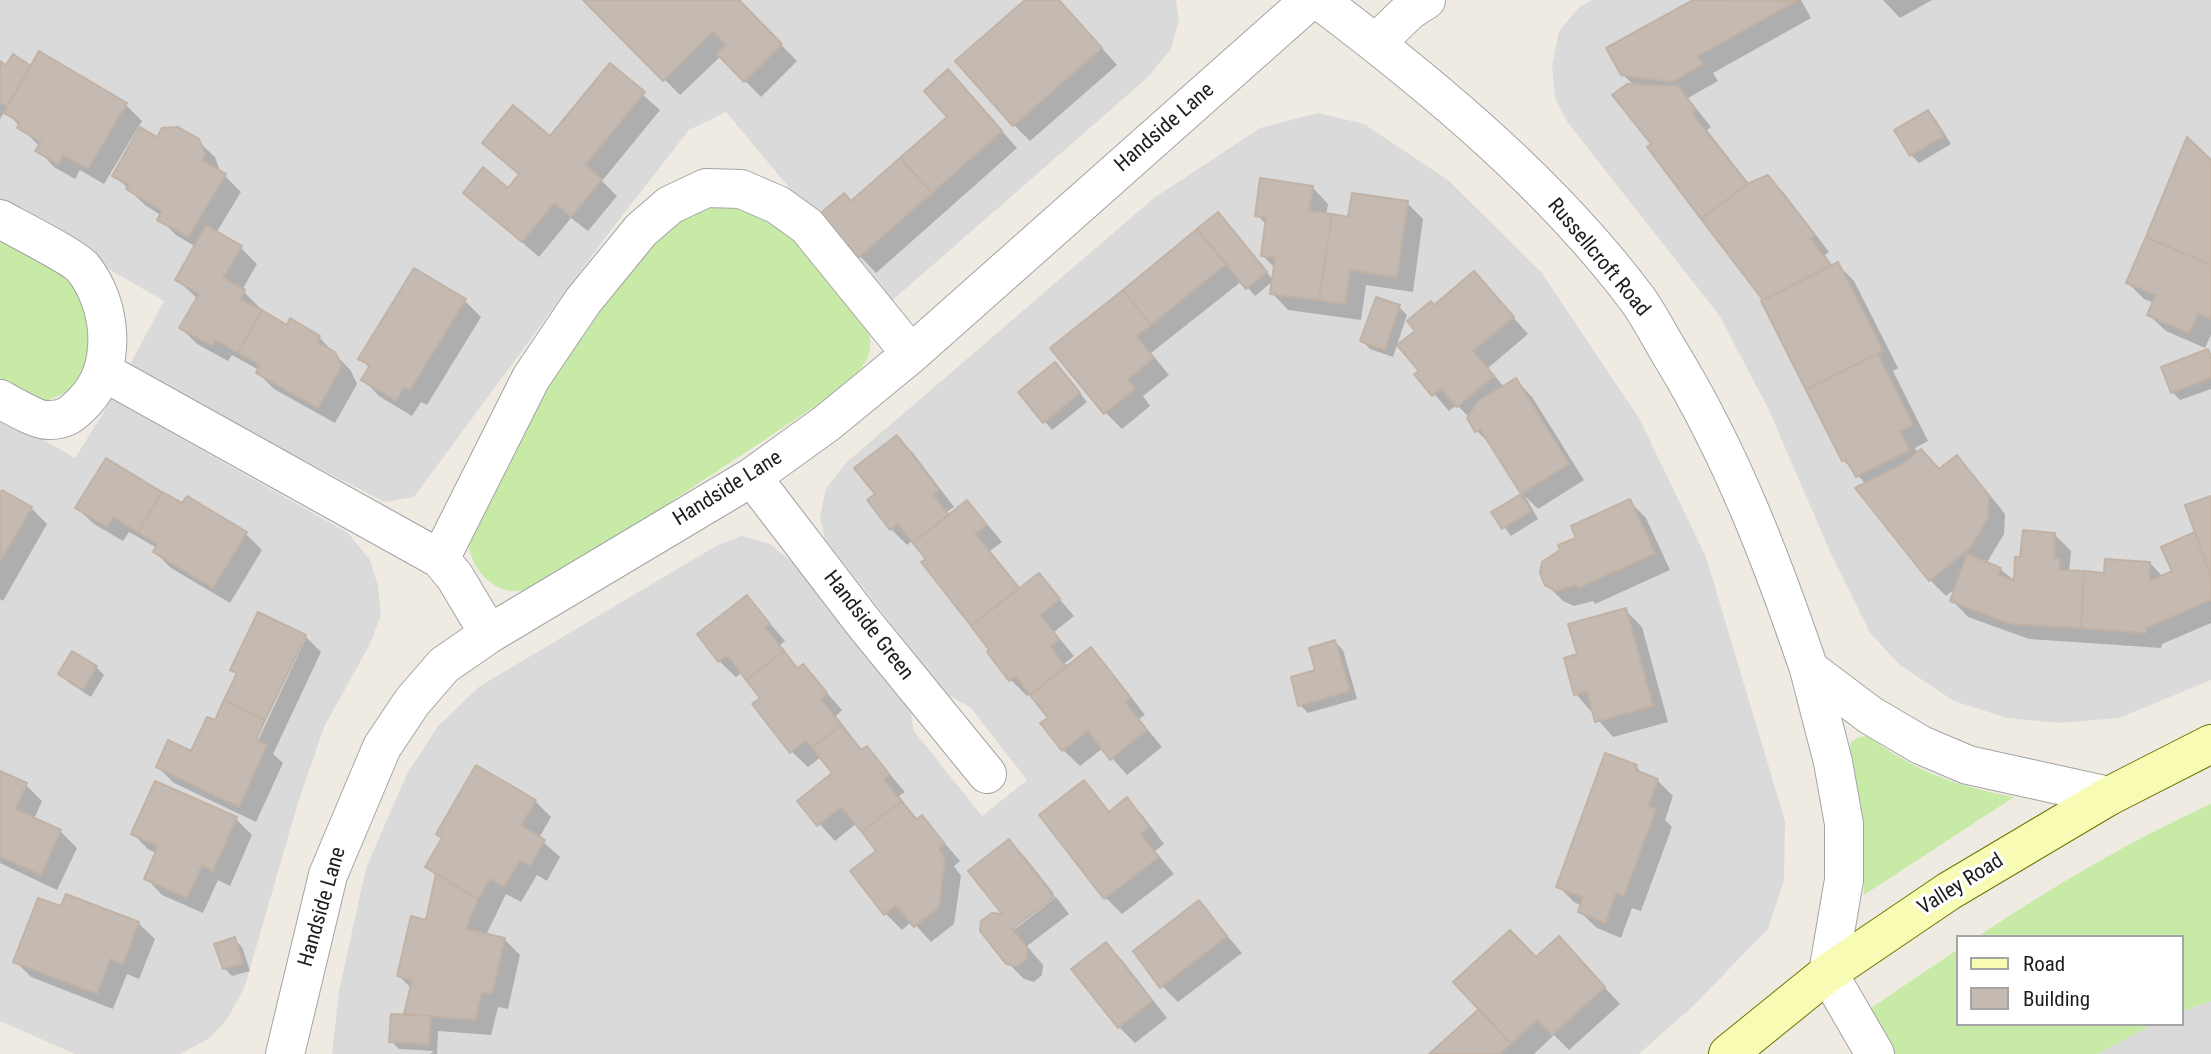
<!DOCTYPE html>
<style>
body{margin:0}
#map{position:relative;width:2211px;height:1054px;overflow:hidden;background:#efebe3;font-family:"Roboto Condensed",sans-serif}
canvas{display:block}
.legend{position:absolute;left:1956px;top:935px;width:228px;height:91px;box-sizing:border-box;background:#fff;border:2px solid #a5a5a5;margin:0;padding:9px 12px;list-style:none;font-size:21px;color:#1d1d1d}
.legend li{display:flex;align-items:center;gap:14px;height:35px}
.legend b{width:35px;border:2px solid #a5a5a5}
</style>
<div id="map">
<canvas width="2211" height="1054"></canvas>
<ul class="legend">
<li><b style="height:9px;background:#f7fbb4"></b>Road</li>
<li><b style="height:19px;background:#c4bab2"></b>Building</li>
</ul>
</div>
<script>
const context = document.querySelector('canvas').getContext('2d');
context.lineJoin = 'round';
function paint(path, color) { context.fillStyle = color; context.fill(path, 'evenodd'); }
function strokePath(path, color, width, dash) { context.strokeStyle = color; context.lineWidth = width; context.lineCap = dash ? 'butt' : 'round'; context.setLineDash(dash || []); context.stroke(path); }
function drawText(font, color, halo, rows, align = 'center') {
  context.font = font + ' "Roboto Condensed",sans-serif'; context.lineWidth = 6; context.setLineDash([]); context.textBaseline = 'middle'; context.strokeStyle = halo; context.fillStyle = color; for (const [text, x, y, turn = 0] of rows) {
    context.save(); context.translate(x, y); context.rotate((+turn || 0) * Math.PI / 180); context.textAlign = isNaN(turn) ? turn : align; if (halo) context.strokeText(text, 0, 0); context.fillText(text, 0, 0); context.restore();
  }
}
paint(new Path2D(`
 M0,0H1176L1179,20L1171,49L1147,78L887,305L726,112L689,130L611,230L414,497L385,502L127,370L164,301L0,206Z
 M1592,0H2211V680L2119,718L2059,723L2007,718L1954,701L1900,665L1870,633L1831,554L1768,408L1719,315L1568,123L1555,98L1552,66L1559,31L1579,7Z
 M1318,113L1364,124L1448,180L1541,272L1639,418L1706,557L1785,821L1784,880L1768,929L1692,1007L1639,1054H332L339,991L366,868L407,774L438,726L480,686L716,546L741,536L770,544L793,563L910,709L914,731L982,816L1027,780L970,707L946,694L825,539L820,518L826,488L847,462L1154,198L1260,128Z
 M112,399L348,533L370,560L378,586L381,615L370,644L324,727L297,806L245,986L228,1018L210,1038L180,1054H75L0,1021V415L75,458Z
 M2211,1001V1054H2097L2154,1024H2181V1012Z`), '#dbdada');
paint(new Path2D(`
 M698,206L760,210L779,219L868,328C875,358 865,362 847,385L663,507L529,590C522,590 513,592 506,590C485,584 471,564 468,543L547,378L659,233Z
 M0,231L72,283L87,313L90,366L71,390L47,401L14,391L0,384Z
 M1867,736C1918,772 1952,785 2014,797L1864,895L1863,829L1849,756L1851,742L1859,737Z
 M2211,804V1001L2181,1012V937H1977C2052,887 2129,841 2211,804Z
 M1957,950V1024H2154L2097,1054H1894L1868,1010Z`), '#c7eba7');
paint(new Path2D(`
 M586,0H737L797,61L761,97L721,56L680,95Z
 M1028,0H1059L1117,65L1030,141L1014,125Z
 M1696,0H1801L1811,18L1713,73L1718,81L1688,98L1711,127L1707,130L1750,185L1768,177L1784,193L1829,252L1825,255L1833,267L1837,264L1854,281L1898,368L1893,371L1928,441L1915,448L1918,454L1940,470L1956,458L1973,474L2005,514L2004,534L1986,564L2000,569L2016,582L2022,559L2054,534L2071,551L2069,572L2105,575L2150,563L2163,577L2174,572L2198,533L2211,498V623L2162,644L2161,648L2029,639L1968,617L1952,600L1957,587L1946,596L1930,580L1866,484L1843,460L1763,302L1765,301L1653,145L1635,86L1622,74L1609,49Z
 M1883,0H1932L1900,18Z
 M0,63L7,67L32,69L125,104L142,121L104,184L80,170L75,179L54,167L38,150L40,147L5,111L0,119Z
 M610,66L660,110L602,181L617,196L588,231L571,218L539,257L465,193L508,190L520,176L484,143L550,139Z
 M964,88L1017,148L876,273L860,256L851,203L949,117Z
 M1928,112L1936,120L1951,144L1919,163L1911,155Z
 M158,139L198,141L215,157L220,171L241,192L216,233L241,248L257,264L242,290L260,308L258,311L287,327L319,337L351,371L357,384L335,423L274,389L258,373L259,370L232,355L228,361L197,344L181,328L198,299L177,280L196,247L176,235L160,219L162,216L145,205L114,175Z
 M2211,162V335L2205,348L2166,331L2149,315L2154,303L2144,299L2128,283Z
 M1312,187L1328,204L1326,216L1350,219L1407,203L1423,219L1413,292L1366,285L1361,320L1288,310L1272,293L1273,281L1255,296L1242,281L1151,353L1169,375L1143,396L1150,406L1122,429L1106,413L1053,349L1226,223L1274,281L1275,268L1263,256L1267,225L1257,215Z
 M1474,273L1528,334L1488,368L1504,387L1516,380L1532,397L1584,480L1538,509L1525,496L1538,519L1511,536L1494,513L1523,495L1493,447L1477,431L1470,418L1457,405L1449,411L1417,374L1421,371L1417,331L1434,307Z
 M465,301L481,317L427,405L421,402L412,416L379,396L363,379L370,368L360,359Z
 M1399,307L1407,315L1393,357L1370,349L1362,341Z
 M2208,351L2211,354V389L2180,400L2172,392Z
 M1063,372L1087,402L1052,430L1020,392Z
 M897,437L913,453L954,507L947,512L951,516L967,503L983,519L1002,542L990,551L1021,589L1039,575L1074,616L1054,632L1074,656L1065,663L1068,667L1091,650L1107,666L1145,715L1139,719L1162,747L1127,775L1103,748L1080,766L1063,750L1050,718L1031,693L1027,696L1011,680L989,652L992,650L924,563L928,559L913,540L907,545L891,529L877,494Z
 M0,497L31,508L47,524L3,601L0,599Z
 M1629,501L1646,518L1670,570L1595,604L1593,601L1574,606L1563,601L1546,584Z
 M183,506L246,534L262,550L230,603L171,568L155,552L157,548L129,532L123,541L94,524L77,508Z
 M747,597L785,641L780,645L799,669L803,666L842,710L836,716L863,751L867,748L905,792L899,796L918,820L922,817L960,861L954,866L961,876L954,924L931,942L912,921L902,930L885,913L879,851L857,823L835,841L799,801L834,773L821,757L808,767L791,751L762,698L742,672L736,677L719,661Z
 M1625,610L1642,627L1668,722L1613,737L1576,694L1579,655Z
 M305,636L321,652L273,754L283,763L256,822L174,783L158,767L191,754L216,723L238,675L232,670ZM301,640H305L254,749L251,748Z
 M1335,642L1343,650L1357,699L1308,713L1300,705Z
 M96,667L104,675L91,697L68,682L60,674Z
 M1636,766L1645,776L1657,780L1673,796L1665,820L1672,827L1641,911L1632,908L1621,938L1597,928L1580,912L1582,906L1574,902L1558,886Z
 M0,772L26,785L42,801L34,819L60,831L77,848L57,890L0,863Z
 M1084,783L1111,813L1127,800L1143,816L1164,844L1155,851L1174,874L1122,914L1106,898L1042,815Z
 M535,801L551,817L539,838L560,857L547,881L537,875L521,902L506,894L486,935L504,939L520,955L508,1009L498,1007L491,1035L438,1031L437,1054H430L434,1051L399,1049L391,1041L405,1016L412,989L399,976L427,922L437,877L427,867Z
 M236,819L252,835L230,886L218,880L203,913L162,895L146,878L157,853L149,850L133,834Z
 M1009,841L1025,857L1054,894L1013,926L1015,929L1056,897L1069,914L1027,946L1043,965L1042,975L1034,982L1024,979L1007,962L1006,916Z
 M1199,903L1242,953L1178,1002L1162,986Z
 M62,909L138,923L155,939L139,979L127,974L113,1009L31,977L15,961Z
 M234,939L242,947L250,971L232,976L224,968Z
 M1105,944L1122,960L1167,1018L1135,1043L1119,1027Z
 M1575,955L1620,1004L1569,1050L1554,1035L1534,1054H1432L1536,959Z`), '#0003');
const building = new Path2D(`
 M583,0H739L782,44L744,82L717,54L726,45L713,31L663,81Z
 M1025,0H1059L1102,48L1013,126L955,61Z
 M1693,0L1796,1L1698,56L1703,64L1672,82L1621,75L1606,48Z
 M39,51L127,103L88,169L63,155L58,164L35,151L41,142L17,128L20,122L4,113Z
 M13,54L31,66L7,107L0,102V61L6,65Z
 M610,63L645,92L585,165L602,179L571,217L554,203L522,242L463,193L483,167L508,188L519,174L482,143L513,105L550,136Z
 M948,69L1002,131L932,193L900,158L947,117L924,91Z
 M1627,84L1678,86L1696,110L1692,113L1747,184L1701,219L1647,147L1651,144L1612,95Z
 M1928,110L1944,136L1910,156L1894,130Z
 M140,127L157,137L162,128L178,127L199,139L205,154L202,160L226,174L188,237L157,220L162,211L126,189L129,185L112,176Z
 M2187,137L2211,160V265L2146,237Z
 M900,158L932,193L858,258L820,214L844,193L851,201Z
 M1768,175L1815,235L1810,238L1831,266L1763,300L1701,219L1747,184Z
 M1260,178L1313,186L1309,211L1332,214L1319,300L1270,294L1275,258L1261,256L1266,218L1255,216Z
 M1352,193L1408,201L1397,277L1350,270L1345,304L1319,300L1332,214L1348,217Z
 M1218,212L1267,272L1246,289L1197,229Z
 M206,225L242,246L223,278L245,290L240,299L262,310L238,353L216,340L212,346L179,328L199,294L175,280Z
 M1197,229L1226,264L1151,325L1123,290Z
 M2146,237L2211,265V319L2198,313L2189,333L2147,315L2156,295L2126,283Z
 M1838,262L1883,351L1806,390L1761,301Z
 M414,268L466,299L410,390L404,387L396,401L361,380L370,365L358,359Z
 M1474,271L1514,317L1473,351L1494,376L1457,407L1441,389L1432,396L1414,374L1419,371L1397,345L1415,331L1407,321L1431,301L1434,305Z
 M1123,290L1151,325L1136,336L1154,358L1128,379L1135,389L1104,414L1050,348Z
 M1376,297L1400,305L1385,350L1360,341Z
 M262,310L287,325L290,318L320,336L317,342L335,352L342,366L318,408L256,373L260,365L238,353Z
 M2208,349L2211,357V378L2171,393L2161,367Z
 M1878,354L1913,425L1900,431L1910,450L1856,477L1846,459L1842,461L1806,390Z
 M1055,362L1080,393L1043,423L1018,392Z
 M1516,378L1569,464L1521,494L1480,429L1475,432L1467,418L1478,401Z
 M897,435L939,490L933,495L949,515L913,543L898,524L890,530L867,500L875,494L854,468Z
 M1921,449L1939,469L1957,455L1989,496L1988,518L1970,548L1929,581L1855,488L1901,465Z
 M106,458L162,492L138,532L113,517L107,527L75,508Z
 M2,490L32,507L0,562V493Z
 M162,492L182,503L187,496L247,532L213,588L153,552L157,544L138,532Z
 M1521,494L1531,511L1502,529L1491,512Z
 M2211,496V577L2185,505Z
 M1630,499L1655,553L1578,588L1576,585L1556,591L1545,585L1540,573L1542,562L1560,550L1558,545L1576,538L1571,526Z
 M967,500L987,525L975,534L1019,588L971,626L921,562L926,559L913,543Z
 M2023,530L2055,533L2054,559H2060L2059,570L2084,571L2081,628L2011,624L1950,601L1967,554L2001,568L1998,575L2014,580L2015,557H2020Z
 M2195,532L2211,577V600L2146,628V633L2081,628L2084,571L2104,573L2105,559L2150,562L2149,582L2172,571L2161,547Z
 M1039,573L1060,599L1040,615L1059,639L1050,646L1066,667L1030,695L1016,676L1009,681L987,652L989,650L971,626Z
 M747,595L770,624L765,628L784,651L746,680L727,655L718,662L697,634Z
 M1626,608L1653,706L1595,722L1587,691L1574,695L1564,658L1577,654L1568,624Z
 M258,612L306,635L265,720L224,700L237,673L230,670Z
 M1335,640L1350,691L1298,706L1291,677L1315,670L1309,648Z
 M1091,647L1131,698L1125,702L1147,730L1110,760L1088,731L1062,751L1040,723L1048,718L1030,695Z
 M72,651L97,666L83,690L58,674Z
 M784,651L797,669L803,664L827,693L821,699L841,725L812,748L806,740L790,753L752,704L760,698L746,680Z
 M224,700L265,720L256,740L267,745L239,807L156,767L168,740L191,751L207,717L215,720Z
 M841,725L861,750L867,746L890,775L884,780L901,801L862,832L841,807L817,826L797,801L832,773L812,748Z
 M1605,753L1637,765L1635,770L1658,779L1648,806L1656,809L1624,896L1616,893L1605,923L1578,912L1583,897L1556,887Z
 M476,765L536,800L521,825L545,840L530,866L520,860L504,887L490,879L478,899L425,867L442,838L436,834Z
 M0,771L27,783L15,809L61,830L41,875L0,856Z
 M1084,780L1109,812L1127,797L1149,827L1140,834L1159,857L1104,899L1039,815Z
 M155,781L237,817L213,871L202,865L187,898L144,879L158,846L131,834Z
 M901,801L916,820L922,815L945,844L939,849L945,859L939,907L914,927L896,905L884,915L850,871L876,851L862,832Z
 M1009,839L1054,897L1012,929L1027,947V958L1017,966L1006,964L980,931L981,921L992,913L1002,914L968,871Z
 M436,874L478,899L466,929L505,938L492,994L482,992L475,1020L404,1014L412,980L397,976L411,916L426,920Z
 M66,894L139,922L123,964L110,959L97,994L13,962L38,898L61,906Z
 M1199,900L1227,936L1160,988L1133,951Z
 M1510,930L1536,957L1559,936L1605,987L1552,1035L1537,1020L1511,1044L1453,982Z
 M235,937L243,963L223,969L214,944Z
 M1106,942L1152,1001L1118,1028L1071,969Z
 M1479,1009L1511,1044L1500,1054H1429Z
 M391,1014L431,1016L429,1044L389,1042Z`);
paint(building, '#c4bab2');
strokePath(building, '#c1b2a5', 2);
const street = new Path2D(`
 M1319,0C1433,86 1552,185 1638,300C1650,317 1660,337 1671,355C1731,453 1772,560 1809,669
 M1376,43L1409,11L1426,0
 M0,219C16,228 74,257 83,268C112,304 118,366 85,401C73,413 67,420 49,420C38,421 11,405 0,399
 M104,372L440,559L455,577L489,634
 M752,477L863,622L987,774
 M440,559L531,378L583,301L641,230L670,205L706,188L741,189L778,205L807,226L911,354
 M285,1054L328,875L382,747L412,702L444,665L489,634L752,477L827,423L911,354L1310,0
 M1875,1054L1828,973L1844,880V824L1833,762L1809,669L1870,715L1921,745L1968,765L2109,796`);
const secondary = new Path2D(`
 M1728,1054L1828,973L1949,891L2109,796L2211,744`);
strokePath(street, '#a4a4a4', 40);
strokePath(secondary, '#697701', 40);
strokePath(street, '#fff', 38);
strokePath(secondary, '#f7fbb4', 38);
drawText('21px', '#1d1d1d', '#fff', [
 ["Handside Lane",1165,128,-41],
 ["Russellcroft Road",1598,258,50],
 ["Handside Lane",728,489,-32],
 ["Handside Green",868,626,52],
 ["Valley Road",1961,885,-32],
 ["Handside Lane",323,907,-74]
]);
</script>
